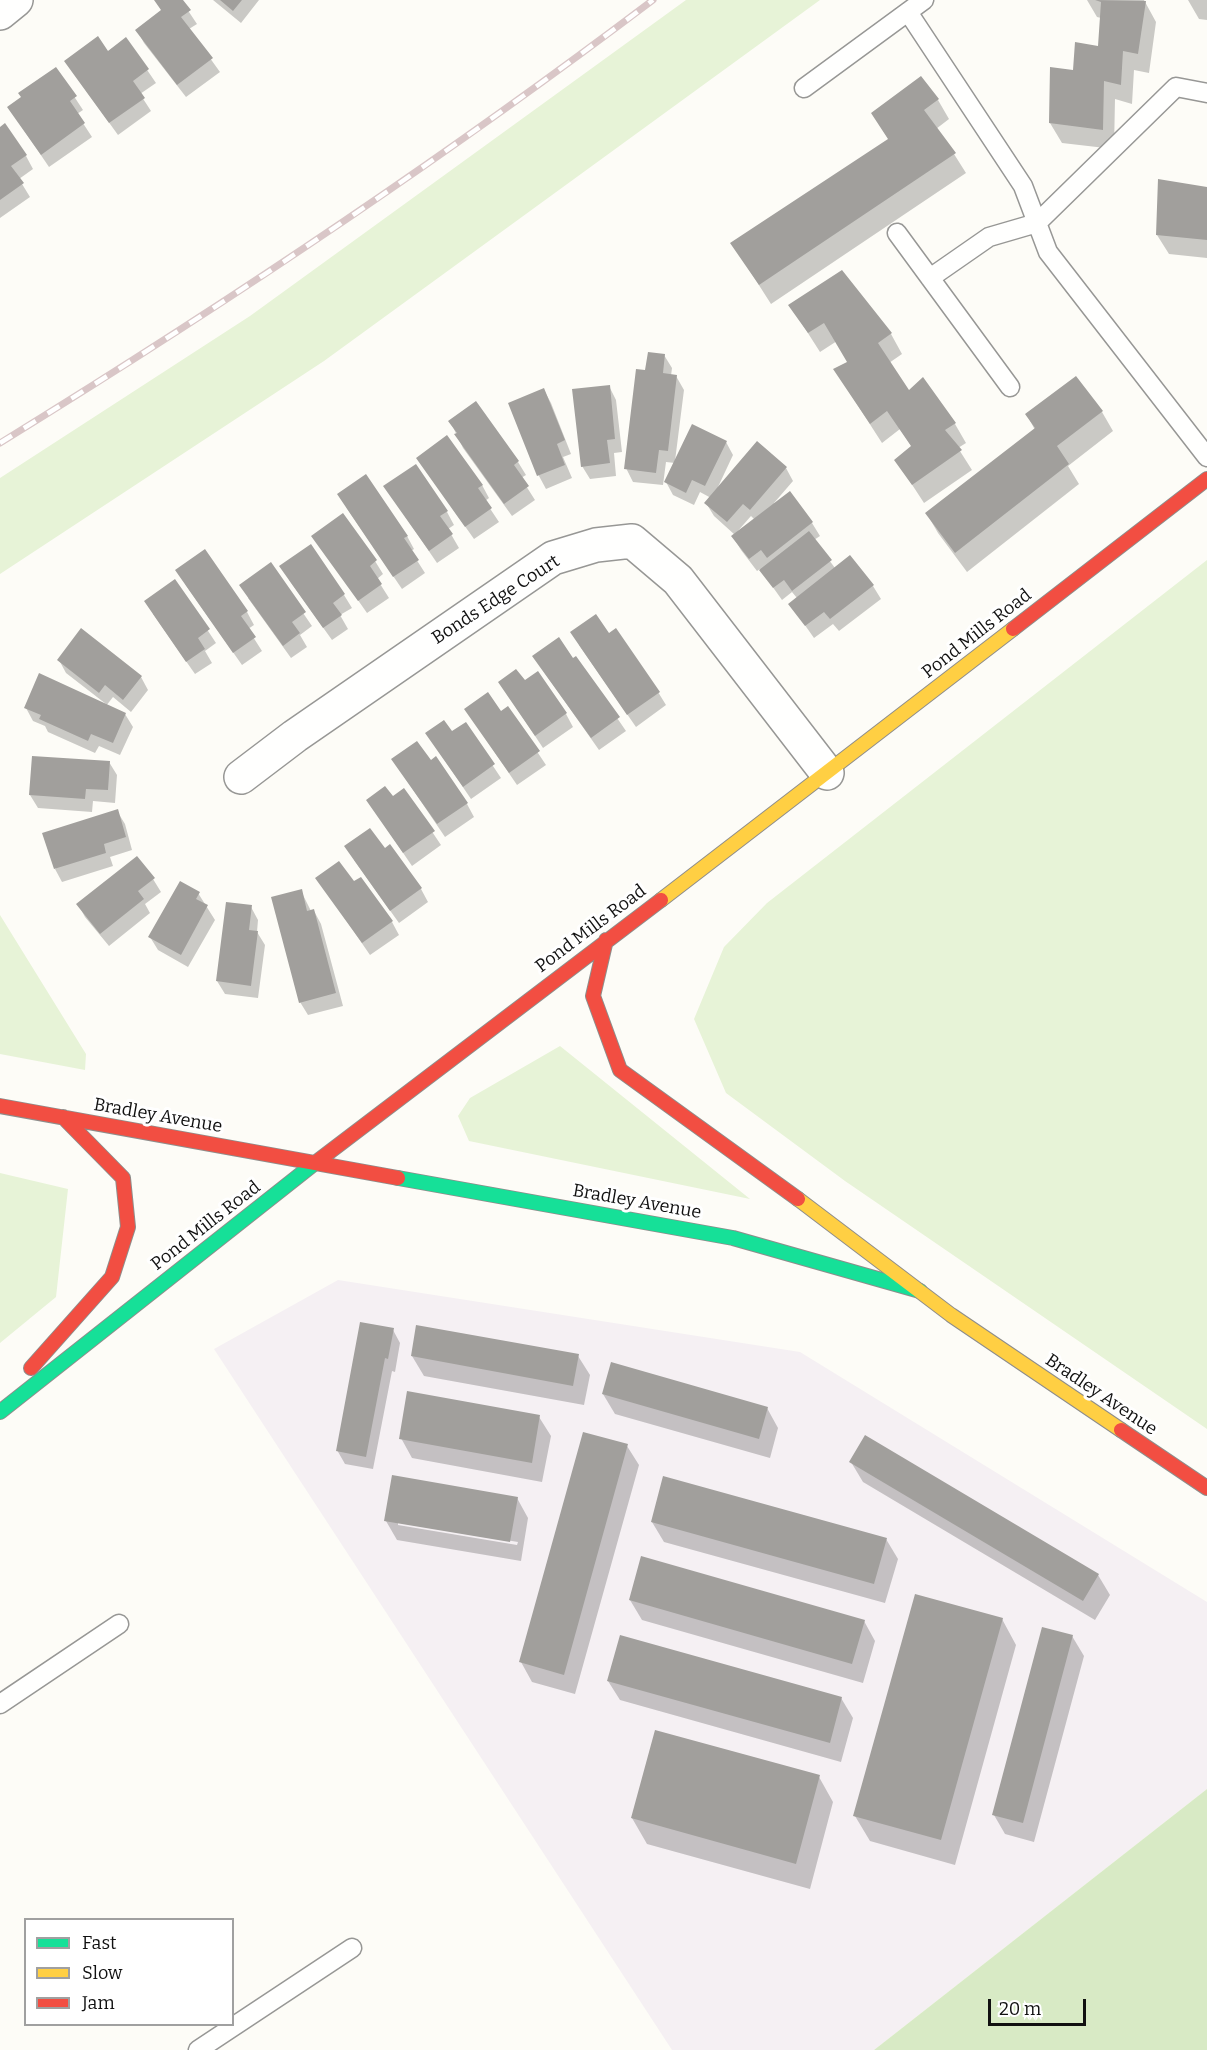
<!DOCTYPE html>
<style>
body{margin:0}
#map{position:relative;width:1207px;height:2050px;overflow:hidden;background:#fdfcf7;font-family:Bitter,serif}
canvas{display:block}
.legend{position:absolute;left:24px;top:1918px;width:210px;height:108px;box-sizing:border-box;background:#fff;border:2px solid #a0a0a0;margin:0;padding:8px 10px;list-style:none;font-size:18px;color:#111}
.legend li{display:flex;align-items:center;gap:12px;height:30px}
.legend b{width:30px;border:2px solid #a0a0a0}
.scale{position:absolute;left:988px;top:1999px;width:98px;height:27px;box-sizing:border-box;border:3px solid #111;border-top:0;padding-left:8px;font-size:18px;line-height:21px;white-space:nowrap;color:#111;-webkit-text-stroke:4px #fff;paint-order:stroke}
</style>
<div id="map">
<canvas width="1207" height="2050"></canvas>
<ul class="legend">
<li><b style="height:8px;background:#16e098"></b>Fast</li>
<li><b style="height:8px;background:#ffcf43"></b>Slow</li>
<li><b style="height:8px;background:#f24e42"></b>Jam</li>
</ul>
<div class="scale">20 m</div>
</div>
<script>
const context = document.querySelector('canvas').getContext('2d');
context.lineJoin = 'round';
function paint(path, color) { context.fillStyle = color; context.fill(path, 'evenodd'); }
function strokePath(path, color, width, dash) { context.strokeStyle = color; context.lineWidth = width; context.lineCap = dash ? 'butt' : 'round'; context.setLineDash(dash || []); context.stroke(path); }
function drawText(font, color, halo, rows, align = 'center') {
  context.font = font + ' Bitter,serif'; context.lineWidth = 6; context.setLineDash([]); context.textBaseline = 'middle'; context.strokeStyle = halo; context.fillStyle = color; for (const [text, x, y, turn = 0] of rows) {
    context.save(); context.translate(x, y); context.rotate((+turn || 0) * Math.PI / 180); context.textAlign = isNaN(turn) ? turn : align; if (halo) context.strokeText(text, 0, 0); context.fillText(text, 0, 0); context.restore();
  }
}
paint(new Path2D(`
 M338,1280L800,1352L1207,1602V1789L874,2050H672L214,1349Z`), '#f5f0f3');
paint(new Path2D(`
 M686,0H820L324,361L0,574V478L250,316Z
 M1207,560V1429L845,1181L726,1093L694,1019L724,947L767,903Z
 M0,915L86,1054L85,1070L0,1054Z
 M560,1046L750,1199L469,1141L458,1116L470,1098Z
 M0,1173L68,1189L56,1297L0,1343Z`), '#e7f3d7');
paint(new Path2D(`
 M1207,1789V2050H874Z`), '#d8eac5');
paint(new Path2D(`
 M155,0H181L197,24L189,29L220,72L186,97L144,43L137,30L162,11Z
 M213,0H259L241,23Z
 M1087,0H1144L1156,22L1149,73L1134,70L1132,104L1115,99L1114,149L1062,143L1050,123L1074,72L1099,47L1101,18L1097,17Z
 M1188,0H1207V20L1199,19Z
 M126,39L156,83L140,94L151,111L118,135L74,74Z
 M56,69L83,110L77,114L92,137L49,167L17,120Z
 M921,78L938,100L949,119L936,129L954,154L966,173L771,304L732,243L889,140L873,114Z
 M0,129L26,156L33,169L19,179L30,197L0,218Z
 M1207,189V258L1169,254L1157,235Z
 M842,272L891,334L902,354L889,363L909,392L923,380L955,424L966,443L958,448L972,470L924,503L896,460L912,447L900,429L882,443L835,370L849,363L837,341L820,352L790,305Z
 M664,355L672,368L671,376H676L684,390L675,461L726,442L733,455L718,487L786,468L793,481L774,503L812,523L820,536L814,540L835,568L850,557L873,586L881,599L839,631L833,624L814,638L790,604L797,598L792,592L782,600L760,569L757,571L741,550L733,537L735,535L714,516L706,503L711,498L700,492L694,505L673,495L666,482L675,463L666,462L663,485L633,482L626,468L646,372ZM751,516L755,520L737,532Z
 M609,386L616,400L622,452L614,453L616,476L590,479L582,466Z
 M544,390L551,403L571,454L563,457L572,478L546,489L539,476L510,404Z
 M475,403L518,462L526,475L521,478L535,500L512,516L463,448L450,421Z
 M1102,412L1113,431L1068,466L1079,484L967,572L938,533L927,514L1035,430L1027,415Z
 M426,471L482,485L489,498L485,501L499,522L474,539Z
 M385,487L447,512L454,525L448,529L459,548L437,563Z
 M346,507L407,536L414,549L411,551L425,573L402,589Z
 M313,536L375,561L383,574L377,579L389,598L367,613Z
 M270,565L312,626L300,635L307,647L291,658L248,598Z
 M289,580L344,595L352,608L340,615L348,629L332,640Z
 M175,581L216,643L205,651L212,663L195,674L153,614Z
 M185,584L247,612L254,625L248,629L262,651L242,665Z
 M609,635L658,692L666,705L636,727L579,645Z
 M576,658L626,731L599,750L542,669Z
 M59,660L141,677L148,690L131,712L113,697L106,706L125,714L133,727L120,755L99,746L95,753L48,732L45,726L33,721L26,708L106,704L66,673Z
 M524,682L566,714L573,727L543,748L500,683Z
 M508,708L546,765L517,785L474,722L500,713Z
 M465,724L501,778L471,799L435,746Z
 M109,762L117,775L115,803L93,801L92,812L38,808L30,795Z
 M430,762L467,804L474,817L445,837L401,772Z
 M404,790L441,845L412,866L368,801L392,798Z
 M117,811L125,824L132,850L110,857L113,866L62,882L55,869Z
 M384,850L421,889L428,902L399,923L354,860Z
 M317,878L354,883L392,922L399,935L370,955Z
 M153,879L161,892L145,904L150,913L109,946L85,917L78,904Z
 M301,891L311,911H314L321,924L343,1006L308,1015L300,1002Z
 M198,893L215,920L188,967L158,950L150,937Z
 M251,907L258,920L257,932L265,945L258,998L225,994L217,981Z
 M393,1330L400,1343L395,1372L392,1371L373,1469L345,1464L337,1450Z
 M412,1356H578L590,1375L584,1405L424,1376Z
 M603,1394L767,1408L778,1428L770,1458L615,1414Z
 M539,1417L551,1436L542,1482L412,1458L401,1438Z
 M627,1446L639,1465L575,1694L532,1682L521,1662Z
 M851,1462L1098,1575L1110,1595L1095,1620L863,1482Z
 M517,1498L528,1518L521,1561L397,1540L386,1521ZM398,1522L518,1542L517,1545L398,1525Z
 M652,1522L886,1539L898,1559L885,1603L664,1542Z
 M630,1600L864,1621L875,1641L863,1683L642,1620Z
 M1002,1619L1016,1645L955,1865L870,1841L855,1816Z
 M1072,1636L1084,1656L1034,1842L1005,1834L994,1815Z
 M608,1681L841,1698L853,1718L841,1762L620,1700Z
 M819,1777L833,1802L810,1889L647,1844L632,1818Z`), '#0003');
paint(new Path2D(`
 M154,0H183L191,10L181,17L213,58L177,85L135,30L161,10Z
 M220,0H242L233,11Z
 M1095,0L1146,1L1138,54L1123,51L1121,85L1104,81L1103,130L1049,123L1050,67L1073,70L1075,42L1098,46L1101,2Z
 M98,36L108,51L126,37L149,69L133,81L145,98L109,123L64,61Z
 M56,67L77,96L70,101L85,123L41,155L7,107L21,97L18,93Z
 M921,76L939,99L924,110L956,153L759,285L730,243L888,139L871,113Z
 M5,123L27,155L11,166L24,183L0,200V127Z
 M1158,179L1207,187V240L1156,235Z
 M842,270L892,333L878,343L909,390L923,377L956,423L945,430L962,450L912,485L894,460L911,446L887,411L870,424L833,369L847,362L824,323L808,333L788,305Z
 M648,352L665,354L663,373L677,375L668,451L659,450L656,473L624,469L636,369L645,370Z
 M1076,376L1103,411L1057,446L1069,464L955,553L925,513L1035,428L1025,414Z
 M610,385L615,439L607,440L610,463L581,467L572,389Z
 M544,388L565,440L557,444L565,465L537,476L508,403Z
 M476,401L519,461L514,465L529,486L504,504L454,434L457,433L448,421Z
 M692,424L727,441L705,486L692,480L686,493L664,482Z
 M447,435L483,485L478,488L492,508L465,527L416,458Z
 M757,441L787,467L750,510L743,504L727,522L704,503Z
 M416,464L448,511L440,516L453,534L429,551L383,486Z
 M366,474L408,536L404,538L419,560L393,577L337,494Z
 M790,491L813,522L767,558L761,550L749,559L731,536Z
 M343,513L377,560L370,566L382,584L358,601L311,536Z
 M809,531L832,560L792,591L784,580L773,588L759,570Z
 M311,544L345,594L333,603L342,615L323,628L279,566Z
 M205,549L248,611L241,616L256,637L233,653L175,570Z
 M850,555L874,585L830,619L824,612L805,626L788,604Z
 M271,562L306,612L292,622L300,633L283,646L239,585Z
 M175,579L210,629L198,638L205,649L186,662L144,601Z
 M596,614L609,633L616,628L660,692L627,715L570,632Z
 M81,628L142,676L123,700L105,685L99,693L57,660Z
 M559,637L573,658L576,656L620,717L591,738L532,656Z
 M516,669L525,680L538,671L567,713L535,736L498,682Z
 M39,673L126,713L113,743L91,734L88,741L39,719L41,715L24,708Z
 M488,692L501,711L508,706L540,751L509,773L464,709Z
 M444,720L452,731L466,722L495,764L463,787L425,733Z
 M417,741L431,760L436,756L468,803L437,824L391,759Z
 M32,756L110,761L108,790L86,789L85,799L29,795Z
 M385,786L393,796L404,788L435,831L403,853L366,800Z
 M118,809L126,837L104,844L106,853L54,869L42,833Z
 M370,828L385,848L390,844L422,888L390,911L344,846Z
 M137,856L155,878L138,891L144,899L100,934L76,904Z
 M339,861L354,881L361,877L393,921L362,943L315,878Z
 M180,881L200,892L196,899L208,905L181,955L148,937Z
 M302,889L307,911L314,909L336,993L299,1003L271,897Z
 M226,902L252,905L249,930L258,931L251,986L216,981Z
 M360,1322L394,1328L388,1359L385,1358L366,1457L336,1451Z
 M416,1325L579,1354L573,1386L411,1356Z
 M611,1362L768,1407L759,1439L602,1394Z
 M407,1391L540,1415L532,1463L399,1439Z
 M583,1432L628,1444L564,1675L519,1662Z
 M865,1435L1099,1574L1083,1601L849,1462Z
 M392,1475L518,1497L510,1542L384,1521Z
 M663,1476L887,1538L874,1584L651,1522Z
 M641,1556L865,1620L852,1664L629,1600Z
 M915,1594L1003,1618L941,1840L853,1816Z
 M1042,1627L1073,1635L1023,1823L992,1815Z
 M620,1635L842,1697L830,1743L607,1681Z
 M655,1730L820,1775L796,1864L631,1818Z`), '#a19f9c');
const lane = new Path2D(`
 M908,12L1023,186L1048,252L1207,457
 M804,88L924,0
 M897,233L1010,387
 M930,278L989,237L1037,223L1176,87L1207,93
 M0,1704L119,1624
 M198,2050L352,1948`);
const street = new Path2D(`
 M0,13L16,0
 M241,777L295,736L553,558L596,545L632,541L678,580L827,773`);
const fast = new Path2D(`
 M398,1178L733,1238L920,1291
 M0,1412L315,1163`);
const slow = new Path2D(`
 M661,900L1013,629
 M798,1199L951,1315L1121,1430`);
const jam = new Path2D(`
 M1013,629L1207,479
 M606,940L593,996L620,1070L798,1199
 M0,1106L398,1178
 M315,1163L661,900
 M31,1368L112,1277L128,1227L123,1178L63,1117
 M1121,1430L1207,1488`);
strokePath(lane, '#979795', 21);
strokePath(street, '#979795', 36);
strokePath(fast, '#8e8d8b', 16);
strokePath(slow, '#8e8d8b', 16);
strokePath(jam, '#8e8d8b', 16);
strokePath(lane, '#fffffe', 18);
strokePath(street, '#fffffe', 33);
strokePath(fast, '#16e098', 14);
strokePath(slow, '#ffcf43', 14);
strokePath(jam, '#f24e42', 14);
const rail = new Path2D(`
 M0,443C224,305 443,159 653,0`);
strokePath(rail, '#d9c6c7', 7);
strokePath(rail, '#fff', 4.5, [14]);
drawText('18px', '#111', '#fff', [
 ["Bonds Edge Court",496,600,-33],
 ["Pond Mills Road",977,634,-38],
 ["Pond Mills Road",591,929,-37],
 ["Bradley Avenue",158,1116,10],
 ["Bradley Avenue",637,1202,10],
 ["Pond Mills Road",206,1226,-38],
 ["Bradley Avenue",1101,1395,34]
]);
</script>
